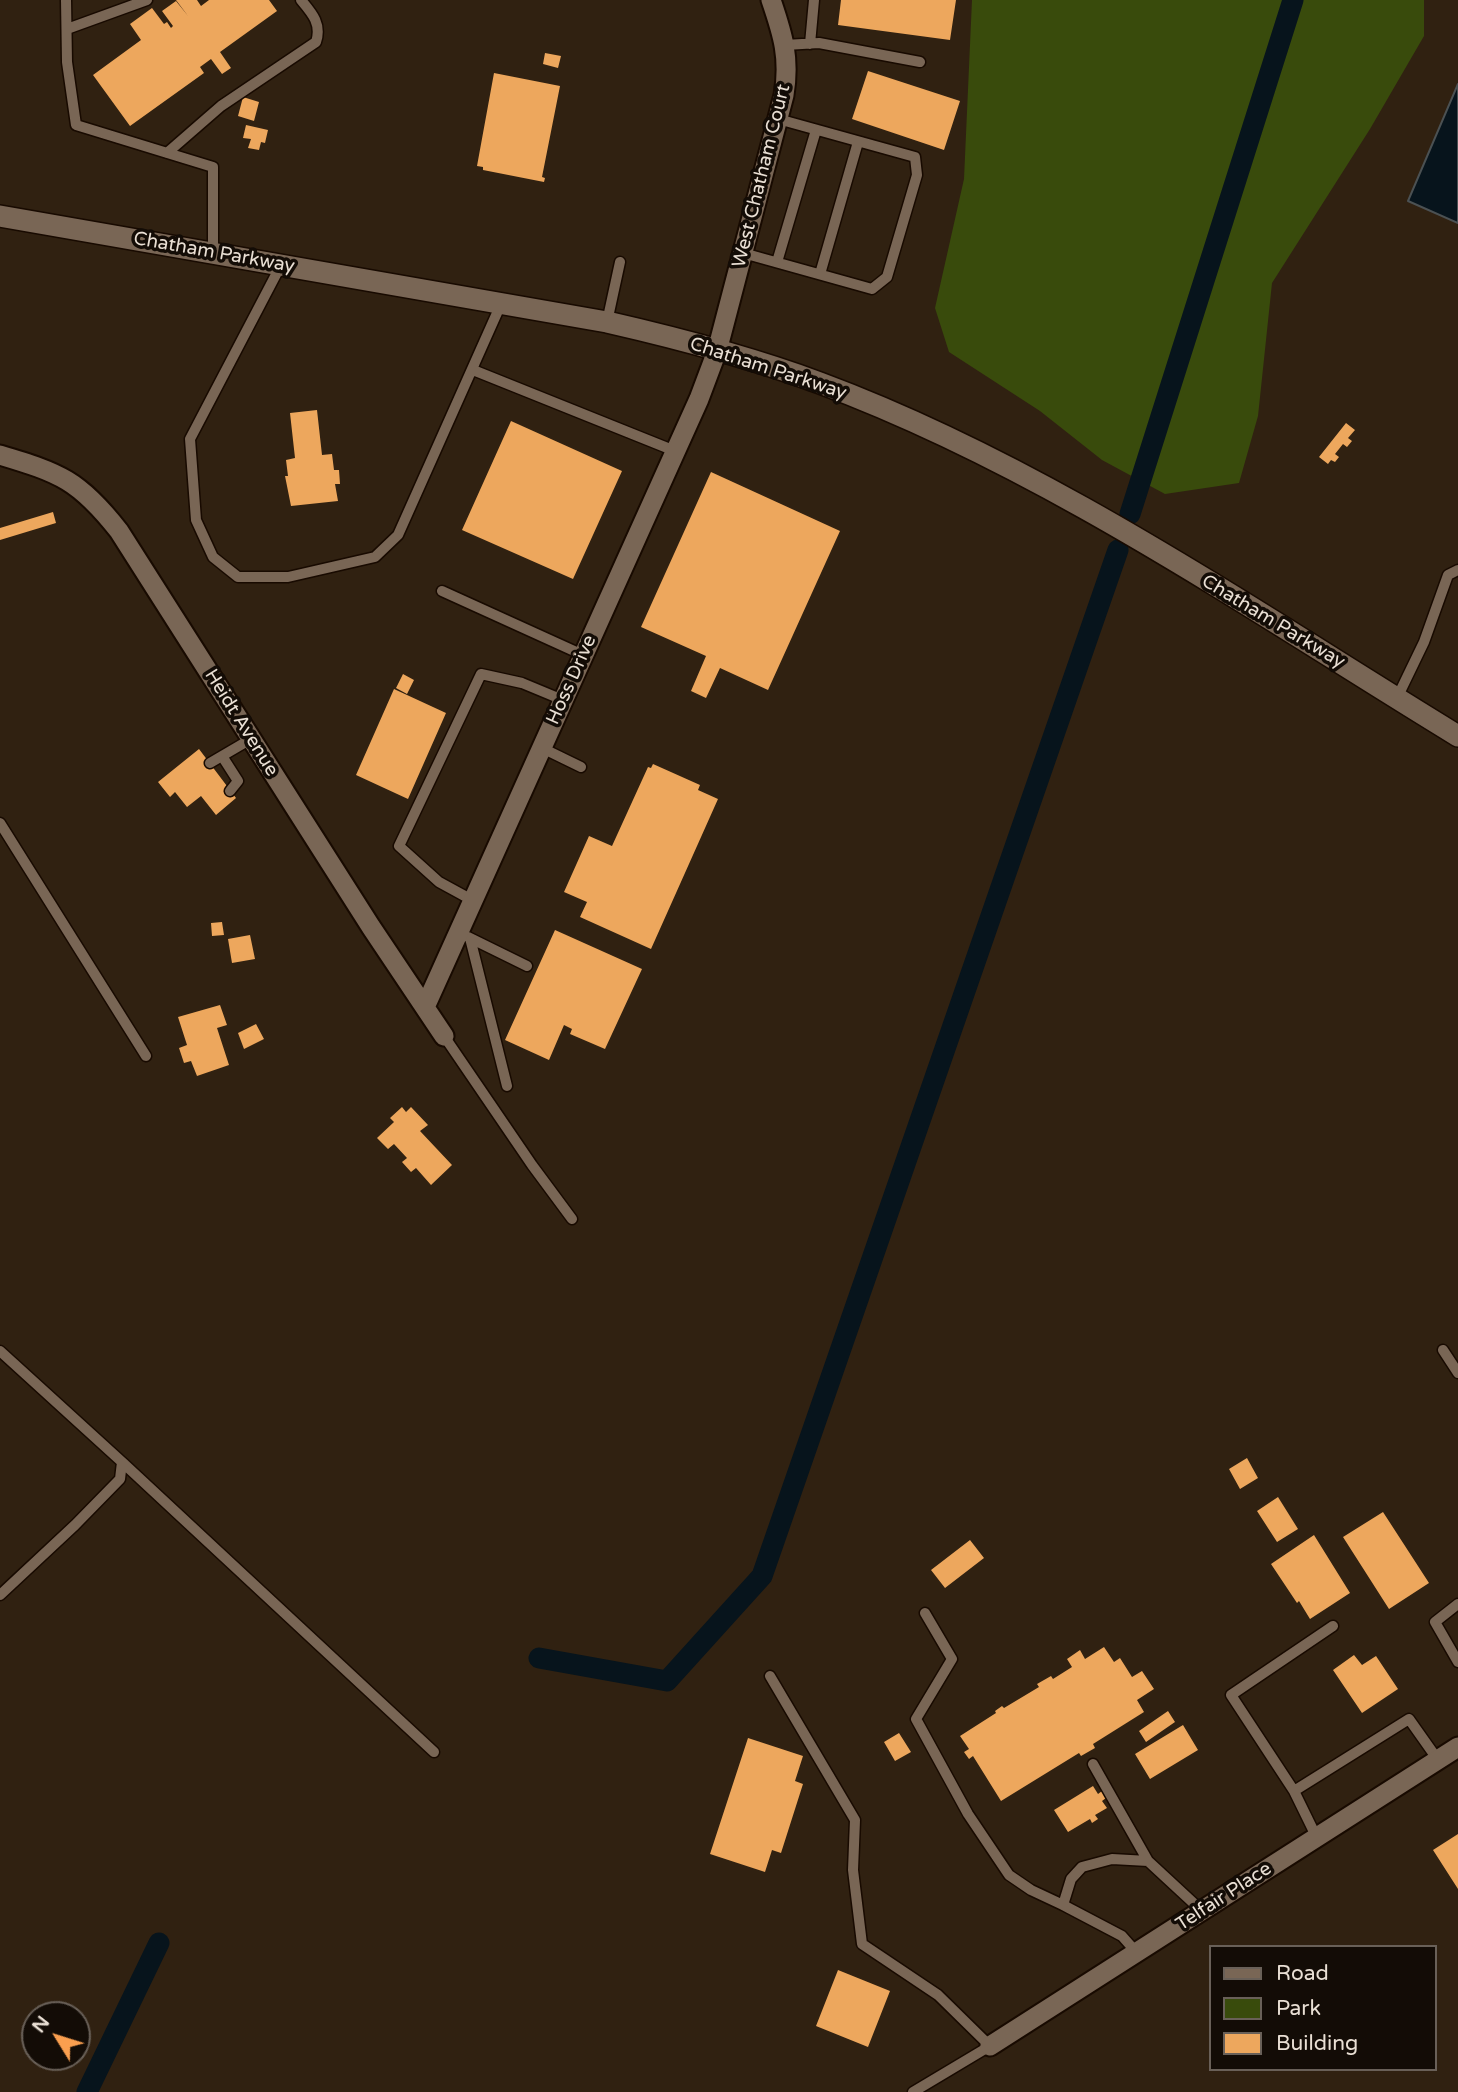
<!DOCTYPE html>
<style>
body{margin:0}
#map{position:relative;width:1458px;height:2092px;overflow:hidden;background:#302111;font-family:"Varela Round",sans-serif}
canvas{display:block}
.legend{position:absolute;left:1209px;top:1945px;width:228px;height:126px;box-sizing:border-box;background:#130c06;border:2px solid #696058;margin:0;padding:9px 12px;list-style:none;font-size:21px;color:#e9dfd4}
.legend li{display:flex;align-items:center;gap:14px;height:35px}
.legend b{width:35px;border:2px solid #696058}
.north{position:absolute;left:21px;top:2001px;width:70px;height:70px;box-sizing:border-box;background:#130c06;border:2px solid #696058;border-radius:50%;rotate:308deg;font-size:19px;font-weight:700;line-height:28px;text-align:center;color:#e9dfd4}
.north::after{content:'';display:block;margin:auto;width:24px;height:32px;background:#fa9f4f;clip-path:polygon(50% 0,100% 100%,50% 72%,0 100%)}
</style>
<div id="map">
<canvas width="1458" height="2092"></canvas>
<ul class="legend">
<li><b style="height:9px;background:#796655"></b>Road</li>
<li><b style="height:19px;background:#394b0c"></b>Park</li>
<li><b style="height:19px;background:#eda75d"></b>Building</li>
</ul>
<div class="north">N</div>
</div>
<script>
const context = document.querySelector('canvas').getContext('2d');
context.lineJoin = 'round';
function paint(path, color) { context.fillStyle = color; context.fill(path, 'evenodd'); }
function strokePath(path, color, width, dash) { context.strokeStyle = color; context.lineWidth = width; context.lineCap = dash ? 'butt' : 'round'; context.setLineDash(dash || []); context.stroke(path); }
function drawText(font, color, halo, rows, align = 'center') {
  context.font = font + ' "Varela Round",sans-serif'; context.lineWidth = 7; context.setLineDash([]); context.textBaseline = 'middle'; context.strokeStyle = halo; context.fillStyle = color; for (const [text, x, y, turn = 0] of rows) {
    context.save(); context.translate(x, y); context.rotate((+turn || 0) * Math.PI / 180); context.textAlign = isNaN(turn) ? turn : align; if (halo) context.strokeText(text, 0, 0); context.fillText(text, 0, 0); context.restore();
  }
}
paint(new Path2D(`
 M972,0H1424V36L1370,129L1272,283L1258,416L1239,483L1165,494L1102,460L1040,411L949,352L935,308L964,179Z`), '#394b0c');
const water = new Path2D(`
 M1458,84V223L1408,201Z`);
paint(water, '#07141c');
strokePath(water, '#4b5153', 2);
strokePath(new Path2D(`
 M1130,514L1293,0
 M539,1658L667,1681L762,1576L1118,550
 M87,2092L159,1943`), '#07141c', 21);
paint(new Path2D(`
 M176,0H197L201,6L209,0H269L277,11L220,52L231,68L222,74L211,59L200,67L204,73L130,126L93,75L141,40L130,24L152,8L164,24L167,22L171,28L173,26L162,11L176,1L188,16Z
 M841,0H956L950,40L838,25Z
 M545,53L561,56L558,68L543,64Z
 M868,71L960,101L944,150L852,119Z
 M494,73L560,86L542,177L545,178L544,182L483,170V167L477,166Z
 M243,97L259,102L254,121L238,116Z
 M246,125L268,130L265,143L261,142L259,150L248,148L251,139L243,138Z
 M317,410L322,455L332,454L334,470H339L340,484H335L338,501L291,506L285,476H288L286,460L295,458L290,413Z
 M511,421L622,471L573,579L462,530Z
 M1346,423L1355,430L1348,438L1352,441L1347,447L1343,444L1335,454L1339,457L1335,462L1331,460L1328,464L1319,457Z
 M711,472L840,531L768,690L720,668L706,698L691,691L706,656L641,627Z
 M53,512L56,523L0,540V528Z
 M403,674L414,680L407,694L396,688Z
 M394,689L446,713L408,799L356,775Z
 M199,749L236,798L216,815L201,796L187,807L175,792L170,797L158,782Z
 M653,764L700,785L698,790L718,799L651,949L580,917L587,902L564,892L589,836L612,846L648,767L651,768Z
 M222,922L224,935L212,936L211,923Z
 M555,930L642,969L605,1049L570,1034L572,1029L564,1025L549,1060L505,1040Z
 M250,935L255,959L232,963L228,939Z
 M220,1005L227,1025L217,1028L229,1065L197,1076L191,1061L184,1063L179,1048L187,1045L178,1017Z
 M256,1024L264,1039L244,1049L238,1033Z
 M402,1107L406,1112L411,1107L428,1125L420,1131L452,1165L431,1185L416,1168L411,1172L402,1162L407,1158L394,1144L388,1149L377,1138L394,1122L390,1118Z
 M1247,1458L1258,1478L1240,1489L1229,1469Z
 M1278,1497L1298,1529L1277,1542L1257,1511Z
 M1383,1512L1429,1583L1389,1609L1343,1537Z
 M1314,1535L1350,1593L1310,1619L1299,1601L1297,1603L1271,1564Z
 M970,1540L984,1558L945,1588L931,1570Z
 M1104,1647L1114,1662L1120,1658L1132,1677L1142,1671L1154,1689L1137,1700L1144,1712L1093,1744L1095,1748L1081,1756L1079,1753L1001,1801L973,1756L969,1759L964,1752L969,1749L960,1736L996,1713L995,1711L1002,1706L1004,1708L1039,1687L1037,1684L1051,1676L1053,1679L1072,1667L1067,1659L1080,1650L1085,1659Z
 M1354,1655L1362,1665L1376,1656L1398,1689L1362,1713L1333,1670Z
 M1168,1711L1175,1722L1146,1742L1139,1731Z
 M1183,1725L1198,1750L1150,1779L1135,1754Z
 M899,1733L911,1752L895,1761L884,1742Z
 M748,1738L803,1756L795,1781L803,1784L781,1853L772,1850L765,1872L710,1854Z
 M1093,1786L1098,1794L1102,1791L1106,1798L1102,1801L1107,1808L1095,1815L1098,1819L1092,1823L1090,1819L1068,1832L1054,1810Z
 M1458,1834V1889L1433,1850Z
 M838,1970L890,1991L868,2047L816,2026Z`), '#eda75d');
const lane = new Path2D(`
 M66,0L67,62L76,125L213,167V253
 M67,29L147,0
 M810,44L814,0
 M785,45L819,43L920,62
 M167,153L221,106L316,42C322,24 312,13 301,0
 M743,253L872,289L887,277L917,175L915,157L778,119
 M777,262L816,130
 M281,265L190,439L196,520L213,557L238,577H288L375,557L398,535L501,304
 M820,274L858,142
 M607,322L620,262
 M473,370L675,451
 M442,591L583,655
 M1397,698L1424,642L1448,575L1458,570
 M542,748L581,767
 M222,756L238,781L230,791
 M210,763L251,739
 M0,823L146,1056
 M472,900L439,882L399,846L481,674L522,683L563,700
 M468,937L527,966
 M470,938L507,1086
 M444,1036L532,1165L572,1219
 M1443,1350L1458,1373
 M0,1351L122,1462L120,1479L75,1525L0,1595
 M122,1462L434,1752
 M1458,1604L1435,1622L1458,1662
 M925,1613L952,1659L916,1719L968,1814L1009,1875L1031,1890L1063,1905
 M770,1676L855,1820L853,1870L862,1944L938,1995L990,2046L913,2092
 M1093,1764L1148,1861
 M1294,1791L1231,1695L1333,1626
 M1317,1838L1294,1791L1409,1719L1438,1760
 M1137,1953L1122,1936L1063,1905L1071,1879L1082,1867L1112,1859L1148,1861L1202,1911`);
const street = new Path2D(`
 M0,455C60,473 79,480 119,531L371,927L444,1036
 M425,1007L699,399L717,351L784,95C790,58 783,35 771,0
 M990,2046L1458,1747`);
const secondary = new Path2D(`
 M0,216L607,322C677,338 753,358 820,383C1046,467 1253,611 1458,736`);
strokePath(lane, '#180a00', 13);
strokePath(street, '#180a00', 23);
strokePath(secondary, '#180a00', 24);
strokePath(lane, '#796655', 10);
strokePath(street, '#796655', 19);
strokePath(secondary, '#796655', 21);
drawText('19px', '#e9dfd4', '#130c06', [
 ["West Chatham Court",762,176,-76],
 ["Chatham Parkway",214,253,10],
 ["Chatham Parkway",768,369,18],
 ["Chatham Parkway",1273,622,31],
 ["Hoss Drive",572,680,-66],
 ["Heidt Avenue",241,723,58],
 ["Telfair Place",1224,1897,-33]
]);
</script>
